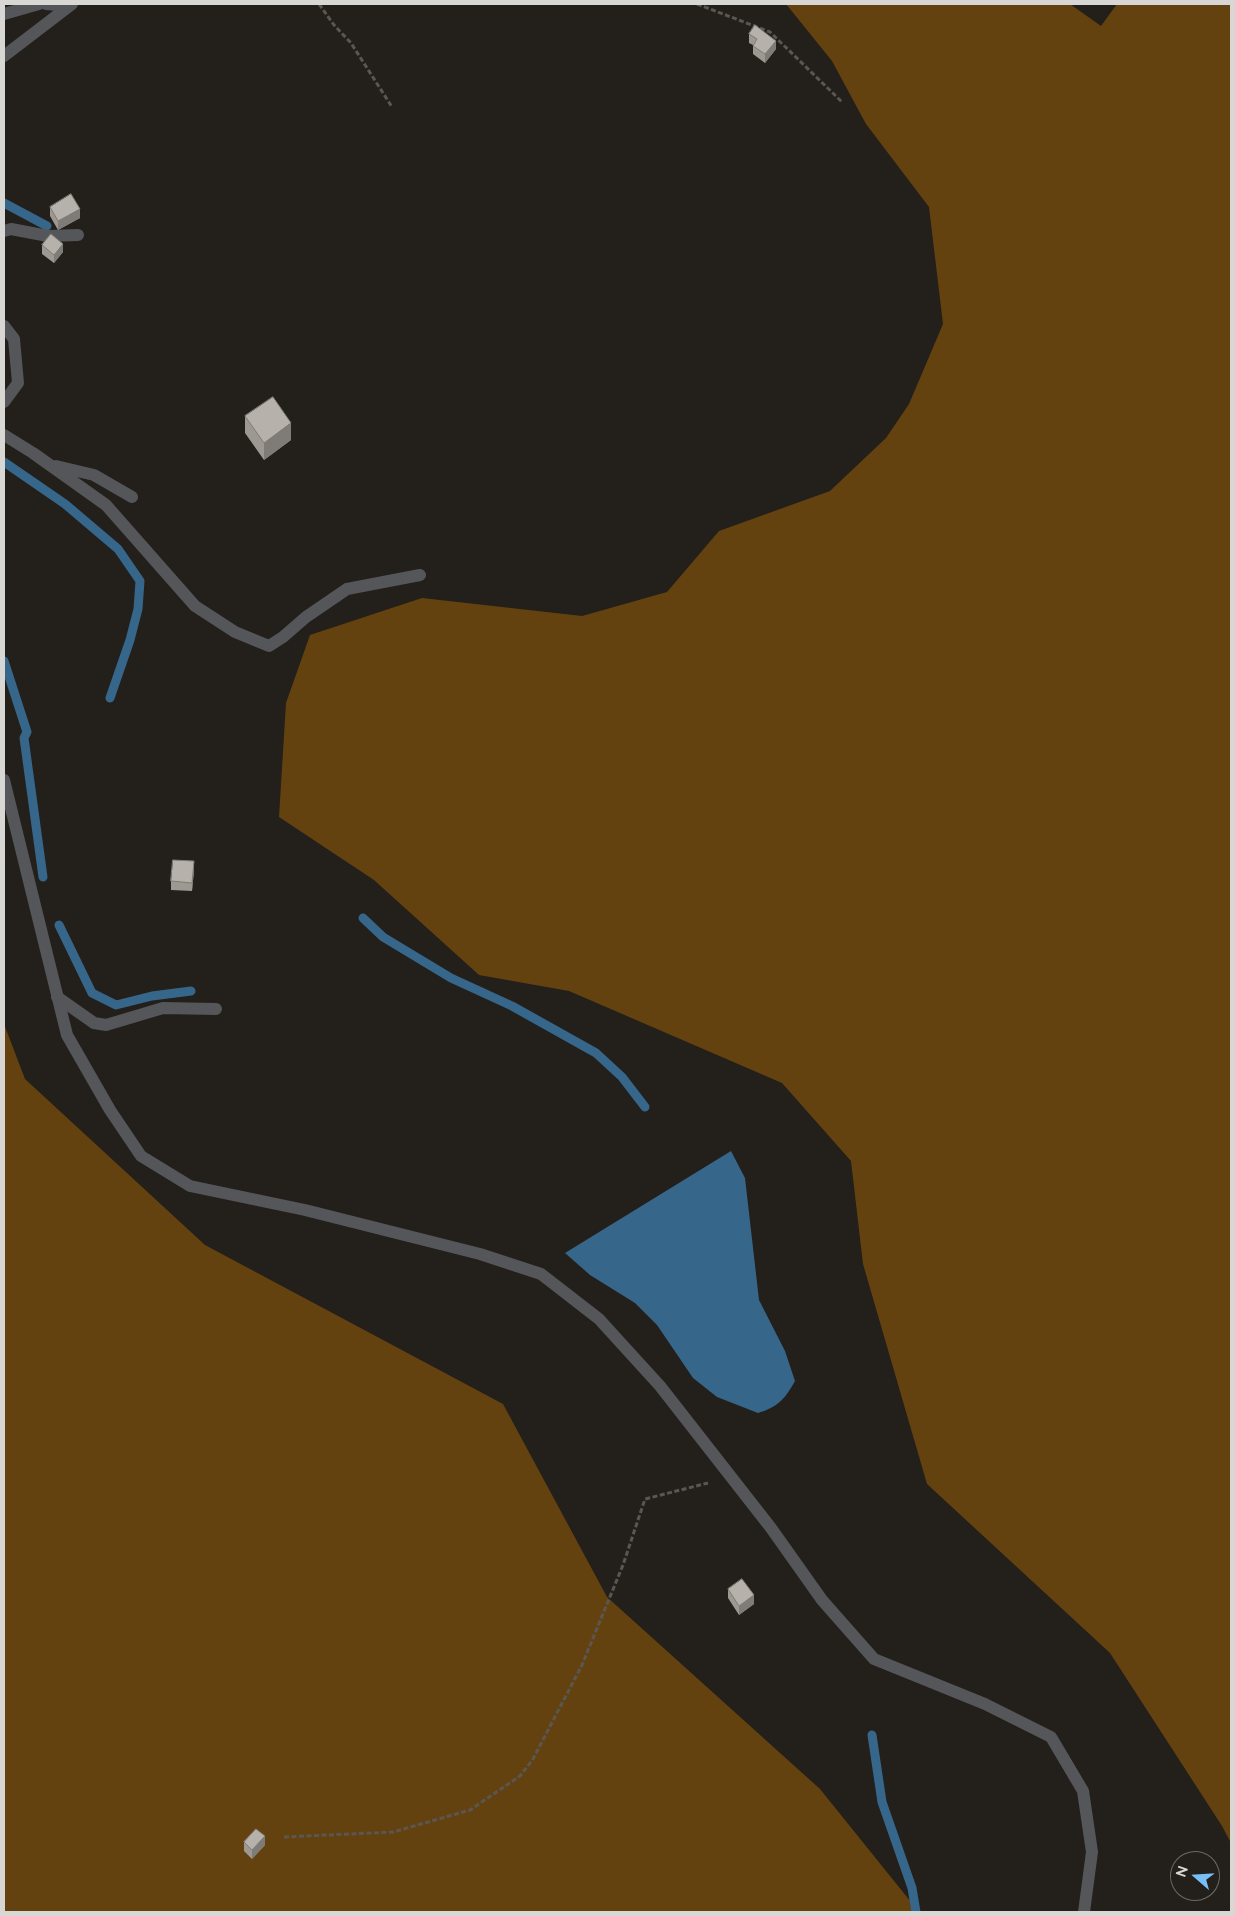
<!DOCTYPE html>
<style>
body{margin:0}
#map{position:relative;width:1235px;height:1916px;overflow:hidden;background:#231f1a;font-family:Raleway,sans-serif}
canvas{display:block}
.frame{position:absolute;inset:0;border:5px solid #d9d7d3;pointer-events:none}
.north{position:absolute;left:1170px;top:1851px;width:50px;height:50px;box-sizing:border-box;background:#231f1a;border:1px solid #6c6964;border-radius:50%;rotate:289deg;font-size:14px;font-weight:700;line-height:20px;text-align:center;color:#d9d7d3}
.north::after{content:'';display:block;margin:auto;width:18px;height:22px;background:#78bff8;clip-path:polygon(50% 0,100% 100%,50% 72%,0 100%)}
</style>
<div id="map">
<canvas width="1235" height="1916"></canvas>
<div class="frame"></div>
<div class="north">N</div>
</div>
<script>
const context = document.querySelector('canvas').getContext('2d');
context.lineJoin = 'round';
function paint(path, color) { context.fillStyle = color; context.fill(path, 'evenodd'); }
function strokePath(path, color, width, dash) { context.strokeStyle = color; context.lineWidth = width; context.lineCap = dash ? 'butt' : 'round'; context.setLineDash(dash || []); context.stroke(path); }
paint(new Path2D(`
 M786,4H1070L1101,26L1117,4H1231V1843L1222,1826L1110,1653L927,1484L863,1264L851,1161L782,1083L569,991L479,975L374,880L279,817L286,703L310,635L422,598L582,616L667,592L719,531L830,491L886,438L909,404L943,324L929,207L866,124L832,61Z
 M4,1024L25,1079L205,1245L503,1404L607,1597L820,1789L919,1912H4Z`), '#644210');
paint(new Path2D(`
 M731,1151L745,1178L759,1300L785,1351L795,1381C785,1399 778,1407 758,1413L717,1397L693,1378L657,1325L635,1303L590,1275L565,1253Z`), '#37668b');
strokePath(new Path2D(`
 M4,203L47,226
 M4,462L65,504L118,549L140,581L138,609L130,640L110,698
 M4,661L27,732L24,738L43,877
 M363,918L383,937L451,978L512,1006L596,1053L622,1077L645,1107
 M59,925L92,993L116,1005L152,996L191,991
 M872,1735L882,1802L912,1888L916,1912`), '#37668b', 9);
strokePath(new Path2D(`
 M319,4L334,25L351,43L392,107
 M697,4L770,32L842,102
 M284,1837L393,1832L470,1810L520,1776L533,1759L582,1665L623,1565L645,1499L708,1483`), '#5a5752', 3, [5, 2.5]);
strokePath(new Path2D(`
 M46,4L69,6
 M4,14L39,4
 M4,231L11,229L48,236L78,235
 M4,435L33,453L106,505L195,606L235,632L269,646L283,637L306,617L347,589L420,575
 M56,466L94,475L132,497
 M57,997L94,1023L106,1025L163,1008L216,1009`), '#545659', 12);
strokePath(new Path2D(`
 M4,56L72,4
 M4,326L14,339L18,383L4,402
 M4,780L67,1035L110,1110L141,1156L190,1186L305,1210L480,1254L541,1274L599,1319L660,1386L771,1528L822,1600L874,1659L985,1704L1051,1737L1083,1791L1092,1852L1084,1912`), '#545659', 12);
paint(new Path2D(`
 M749,34L776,49L765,63L753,54V45L749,43Z
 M50,207L80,218L58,230L50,216Z
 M42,245L63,252L54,263L42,254Z
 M245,416L291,440L264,460L245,433Z
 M194,870L192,891L171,890V881Z
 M728,1589L754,1604L739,1615L728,1598Z
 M244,1842L265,1845L252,1859L244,1851Z`), '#9d9892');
paint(new Path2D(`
 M776,41V49L765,63V54Z
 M80,209V218L58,230V221Z
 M63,244V252L54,263V255Z
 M291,423V440L264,460V443Z
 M194,861V870L192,891V883Z
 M754,1595V1604L739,1615V1606Z
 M265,1836V1845L252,1859V1850Z`), '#7f7c77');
const building = new Path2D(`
 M755,25L776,41L765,54L753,46L757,39L749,34Z
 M71,194L80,209L58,221L50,207Z
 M51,234L63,244L54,255L42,245Z
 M273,397L291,423L264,443L245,416Z
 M173,860L194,861L192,883L171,881Z
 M742,1579L754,1595L739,1606L728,1589Z
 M256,1829L265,1836L252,1850L244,1842Z`);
paint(building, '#b6b1aa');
strokePath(building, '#7f7c77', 1);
</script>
